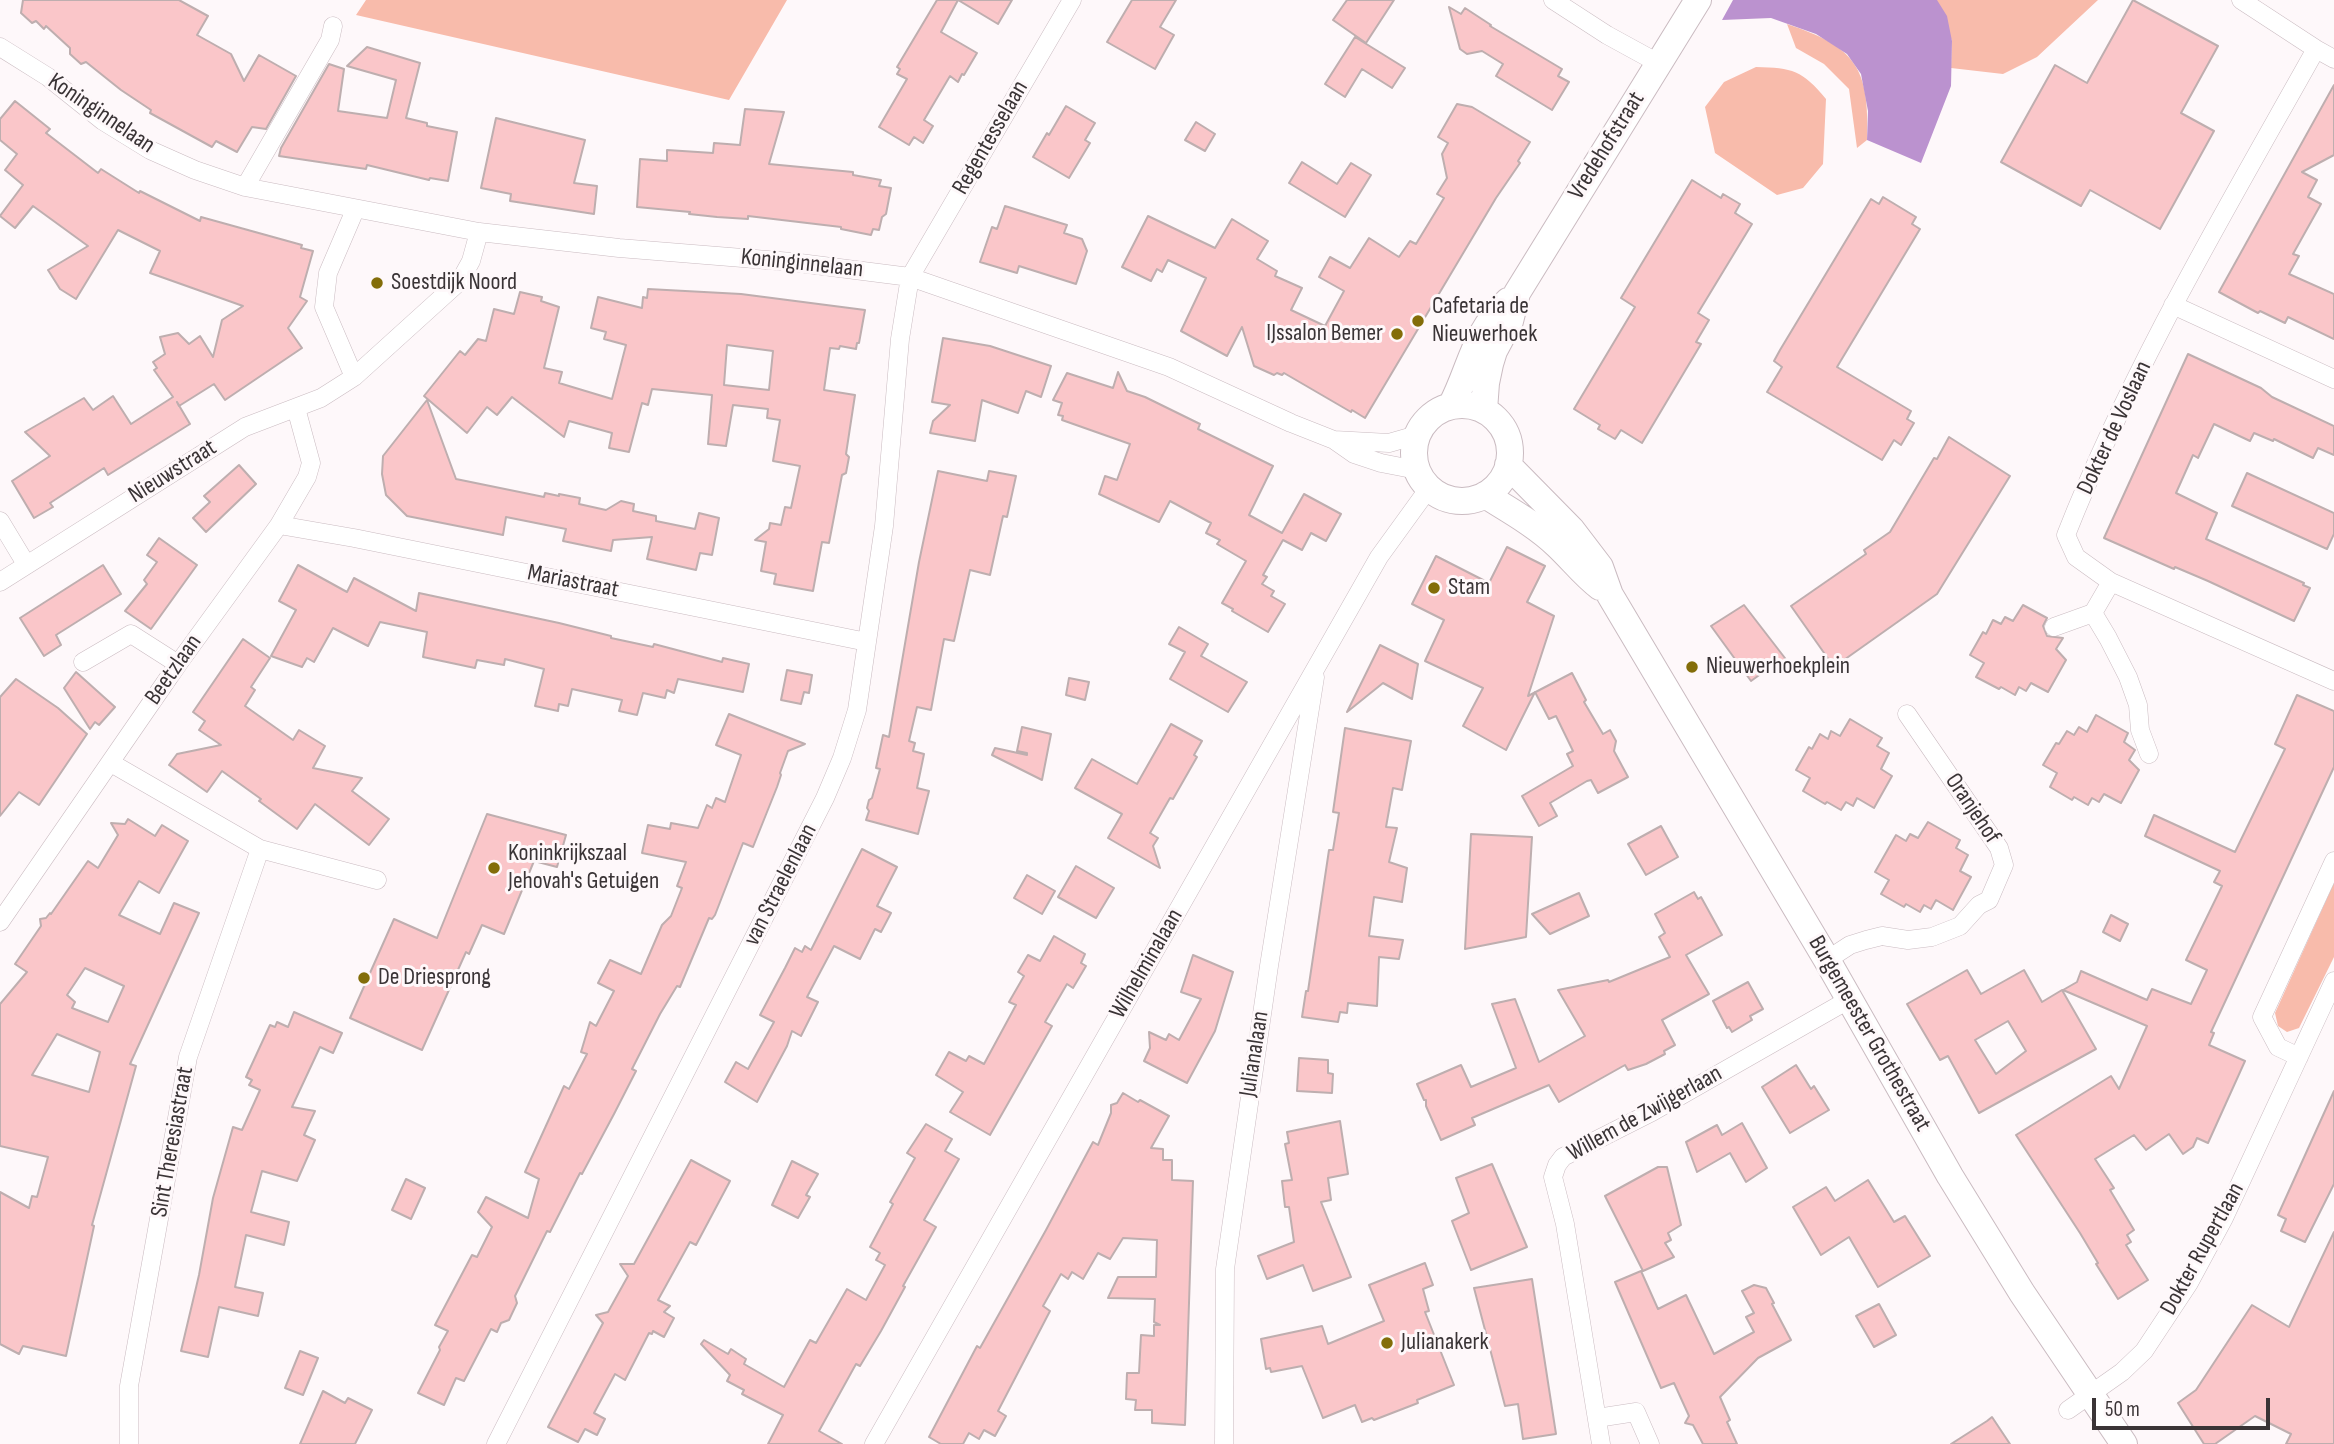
<!DOCTYPE html>
<style>
body{margin:0}
#map{position:relative;width:2334px;height:1444px;overflow:hidden;background:#fef8fa;font-family:"Sofia Sans Condensed",sans-serif}
canvas{display:block}
.scale{position:absolute;left:2092px;top:1398px;width:178px;height:32px;box-sizing:border-box;border:4px solid #3a3436;border-top:0;padding-left:9px;font-size:21px;line-height:24px;white-space:nowrap;color:#3a3436;-webkit-text-stroke:5px #fef8fa;paint-order:stroke}
</style>
<div id="map">
<canvas width="2334" height="1444"></canvas>
<div class="scale">50 m</div>
</div>
<script>
const context = document.querySelector('canvas').getContext('2d');
context.lineJoin = 'round';
function paint(path, color) { context.fillStyle = color; context.fill(path, 'evenodd'); }
function strokePath(path, color, width, dash) { context.strokeStyle = color; context.lineWidth = width; context.lineCap = dash ? 'butt' : 'round'; context.setLineDash(dash || []); context.stroke(path); }
function drawText(font, color, halo, rows, align = 'center') {
  context.font = font + ' "Sofia Sans Condensed",sans-serif'; context.lineWidth = 6; context.setLineDash([]); context.textBaseline = 'middle'; context.strokeStyle = halo; context.fillStyle = color; for (const [text, x, y, turn = 0] of rows) {
    context.save(); context.translate(x, y); context.rotate((+turn || 0) * Math.PI / 180); context.textAlign = isNaN(turn) ? turn : align; if (halo) context.strokeText(text, 0, 0); context.fillText(text, 0, 0); context.restore();
  }
}
paint(new Path2D(`
 M366,0H787L729,100L356,15Z
 M1936,0H2098L2037,57L2003,74L1951,68L1952,41Z
 M1787,24C1856,47 1870,68 1867,140L1857,148L1849,89L1824,64L1796,48Z
 M1756,67C1793,68 1802,70 1826,99L1823,164L1803,188L1777,195L1715,153L1705,107L1724,82Z
 M2334,883V957L2299,1028L2287,1032L2278,1026L2275,1013Z`), '#f8bbab');
paint(new Path2D(`
 M1733,0H1937L1947,16L1952,41L1951,86L1921,163L1867,140L1868,111L1861,74L1847,54L1816,34L1771,18L1722,20Z`), '#bb92cf');
const building = new Path2D(`
 M23,0H179L208,16L197,35L231,54L244,81L259,55L296,76L266,129L252,127L237,152L216,141L212,147L150,113L151,110L121,90L86,62L81,64L70,54V48L46,26L44,29L36,21L32,23L21,13Z
 M937,0H1012L998,24L958,0L941,32L977,53L964,75L962,74L958,82L950,76L924,120L933,126L923,143L914,137L909,145L879,127L907,79L897,74L900,69L897,67Z
 M1132,0H1176L1160,27L1174,35L1155,69L1107,42Z
 M1347,0H1394L1366,43L1333,20Z
 M2133,0L2218,46L2181,113L2214,131L2160,229L2090,190L2081,206L2001,162L2055,65L2087,83Z
 M1449,7L1461,14L1465,8L1491,25L1490,26L1562,69L1558,76L1569,82L1552,110L1496,76L1503,64L1482,51L1467,54L1460,49Z
 M1355,37L1405,68L1392,88L1362,69L1345,97L1325,84Z
 M367,47L420,63L406,118L427,123V126L457,132L448,181L430,178L429,180L367,165L366,169L279,156L281,148L329,64L344,69L338,111L387,118L396,80L347,66Z
 M2334,85V155L2302,172L2317,180L2308,197L2321,204L2293,254L2299,256L2289,274L2334,294V339L2288,317L2285,323L2260,311L2258,313L2219,292Z
 M15,101L50,129L46,133L98,173L101,169L139,193L140,191L200,221L201,217L302,245L301,248L313,251L300,297L307,301L288,328L302,348L225,400L214,384L179,406L177,402L190,424L108,475L104,468L50,503L53,507L34,518L12,481L50,456L25,432L84,398L93,410L113,396L131,424L173,397L154,370L157,368L153,362L165,354L160,337L178,333L189,344L200,336L213,357L222,320L243,306L150,273L160,251L118,230L76,299L60,289L48,270L88,246L33,206L15,228L0,216L23,185L5,170L17,154L0,140V119Z
 M1457,104L1472,107L1530,142L1518,161L1520,163L1496,198L1365,418L1352,410L1351,412L1284,373L1282,375L1277,373L1274,375L1254,366L1242,327L1227,356L1181,331L1206,278L1168,260L1162,272L1157,269L1151,281L1122,267L1148,216L1215,248L1232,219L1268,241L1257,259L1277,271L1275,276L1302,288L1291,310L1325,326L1344,291L1319,277L1330,257L1350,268L1369,238L1399,257L1410,241L1416,244L1444,198L1437,194L1447,178L1442,154L1448,143L1438,137Z
 M1066,106L1095,123L1085,140L1090,143L1069,178L1033,157L1047,133L1049,135Z
 M745,109L784,112L769,164L853,172V175L881,180L879,186L891,188L886,214L882,217L879,230L873,229L871,235L841,229V227L748,216V219L717,217L689,214L690,212L637,207L640,159L667,161V150L713,153L714,143L740,145Z
 M496,118L585,140L574,183L597,186L594,214L510,201L511,194L481,188Z
 M1196,122L1215,134L1205,151L1185,140Z
 M1302,162L1337,184L1351,163L1371,175L1345,217L1289,183Z
 M1692,180L1721,198L1723,194L1740,204L1735,213L1752,224L1698,313L1709,320L1696,342L1701,344L1642,443L1621,430L1615,439L1598,429L1600,425L1574,409L1635,307L1621,298Z
 M1883,197L1916,217L1912,224L1920,229L1837,367L1911,411L1907,419L1914,423L1901,445L1894,440L1882,460L1767,392L1782,367L1774,361L1780,350L1871,199L1879,204Z
 M1005,206L1067,225L1064,233L1082,239L1087,251L1076,284L1019,266L1017,273L980,262L992,227L997,229Z
 M648,289L741,294L865,310L859,343H857L856,349L840,346L839,349L830,348L824,390L855,395L846,454L849,457L846,473L842,475L829,543L822,542L813,591L774,584L776,574L761,571L766,542L755,540L769,529L770,523L781,525L785,507L791,508L800,466L773,461L780,420L767,418L768,409L733,405L726,446L708,444L712,395L652,389L648,405L642,403L629,452L609,448L612,433L569,421L564,437L512,397L497,415L487,407L467,433L424,396L460,351L465,355L478,339L486,341L494,309L514,314L520,292L542,297L541,301L559,307L544,368L562,372L559,383L612,399L626,345L604,339L606,332L591,328L598,297L642,308L643,297L647,298ZM727,345L773,351L769,390L724,385Z
 M943,338L990,346L1051,366L1041,397L1026,391L1018,413L982,400L975,441L930,433L933,421L950,405L932,402Z
 M2188,354L2261,388L2272,397L2334,426V455L2318,448L2313,458L2274,439L2273,441L2254,433L2250,441L2214,424L2198,458L2193,455L2176,493L2217,513L2206,539L2304,583L2303,585L2310,588L2294,621L2208,581L2175,567L2174,569L2104,538Z
 M1118,372L1127,391L1145,397L1200,424L1198,429L1273,466L1249,515L1282,533L1304,494L1341,514L1326,541L1311,533L1302,550L1283,540L1263,575L1267,577L1262,584L1274,591L1271,596L1285,604L1268,632L1232,611L1233,609L1222,603L1246,561L1217,544L1220,540L1206,533L1211,523L1170,501L1159,522L1099,494L1105,476L1117,480L1130,444L1062,420L1063,416L1058,415L1062,403L1053,400L1067,373L1113,388Z
 M427,400L456,479L544,497L545,493L559,496V494L580,498L579,504L606,510L621,501L634,504L633,511L656,516V521L695,529L699,513L719,518L712,555L700,553L696,570L647,559L652,537L613,540L611,551L563,541L566,529L506,517L503,535L407,516L386,495L382,474L383,456Z
 M1949,437L2010,476L1937,594L1834,667L1791,606L1866,554L1864,550L1890,532L1934,458L1937,459Z
 M239,465L256,484L206,532L193,518L210,502L204,496Z
 M938,471L987,481L989,471L1016,476L1007,517L1003,516L990,575L970,570L954,641L944,639L931,710L917,707L909,741L915,743L913,751L924,754L917,788L929,791L918,834L866,820L869,811L867,808L869,800L872,798L880,769L876,768L883,735L889,737L919,562Z
 M2247,473L2334,513V534L2327,549L2232,506Z
 M159,538L197,565L151,629L125,611L147,584L144,580L157,562L147,555Z
 M1507,547L1545,566L1527,602L1554,616L1528,696L1572,673L1586,700L1584,702L1603,734L1610,730L1616,741L1614,751L1628,777L1598,793L1591,780L1587,781L1550,803L1557,816L1539,826L1522,796L1573,766L1567,754L1573,751L1556,716L1549,719L1535,692L1506,750L1463,726L1483,688L1425,661L1444,620L1412,604L1436,556L1489,583Z
 M103,565L121,594L56,635L61,645L44,656L20,618Z
 M298,565L347,592L354,578L416,611L419,593L559,623L611,636V638L653,647L654,644L722,662L723,658L749,664L743,692L678,679L674,693L667,690L665,698L643,693L637,715L619,711L622,700L572,689L568,706L559,704L558,711L535,706L544,669L505,659L504,665L477,660L475,668L423,657L427,632L380,622L368,646L333,628L314,662L307,658L302,667L271,656L296,610L279,601Z
 M1744,605L1788,662L1772,673L1769,668L1751,681L1711,626Z
 M2023,605L2047,618L2043,626L2047,636L2063,638L2056,649L2066,660L2048,692L2031,683L2026,691L2019,687L2015,695L2001,687L1999,689L1976,677L1984,663L1970,655L1983,632L1986,634L1993,620L2001,624L2005,617L2013,621Z
 M1179,627L1208,644L1201,656L1247,682L1228,712L1170,679L1185,652L1169,644Z
 M243,639L270,658L251,687L255,690L245,706L293,740L299,730L325,746L313,768L362,778L352,791L389,819L369,845L315,804L297,829L259,801L261,799L222,771L207,792L169,765L177,754L221,745L199,730L205,721L193,712Z
 M1380,645L1418,664L1412,699L1383,683L1347,712Z
 M787,670L812,675L809,693L804,692L801,704L781,700Z
 M76,672L115,707L99,725L95,722L90,729L64,688Z
 M1069,678L1089,682L1085,700L1066,695Z
 M16,679L58,708L87,734L39,805L19,792L0,816V697Z
 M2297,695L2334,711V767L2211,1032L2214,1033L2209,1045L2245,1061L2208,1143L2197,1138L2193,1147L2183,1154L2169,1134L2146,1150L2134,1135L2095,1159L2114,1188L2110,1190L2134,1230L2127,1235L2131,1242L2126,1245L2148,1280L2118,1299L2096,1264L2098,1263L2080,1233L2016,1135L2111,1076L2119,1089L2147,1026L2063,990L2077,982L2081,971L2147,1000L2152,989L2191,1004L2207,970L2186,960L2222,886L2214,882L2220,871L2145,836L2154,815L2235,852L2285,749L2275,744Z
 M729,714L805,744L788,751L780,773L781,775L777,787L753,847L743,843L715,915L712,919L709,918L680,987L677,986L660,1014L632,1069L636,1071L614,1114L582,1174L580,1173L550,1232L547,1231L515,1296L517,1303L509,1320L501,1323L497,1332L491,1329L464,1381L456,1378L444,1405L418,1393L440,1350L439,1347L448,1331L435,1325L472,1255L477,1257L492,1227L478,1212L486,1197L528,1218L539,1179L525,1172L564,1086L569,1089L587,1054L581,1052L590,1022L596,1026L614,991L598,983L610,960L641,974L662,925L671,916L682,888L677,886L686,862L642,853L648,825L670,829L671,823L698,828L707,805L712,808L716,798L725,802L741,755L716,745Z
 M2096,715L2128,733L2124,742L2135,750L2129,760L2139,770L2121,803L2104,794L2099,802L2092,798L2088,805L2074,797L2072,800L2050,787L2057,773L2043,765L2056,743L2059,744L2067,731L2074,735L2079,727L2087,732Z
 M1850,719L1882,738L1877,746L1889,753L1881,769L1892,776L1874,808L1857,798L1853,806L1846,802L1841,810L1827,802L1825,804L1803,791L1810,778L1796,770L1809,747L1812,749L1820,734L1828,739L1831,731L1840,736Z
 M1171,724L1202,741L1194,755L1197,757L1173,799L1170,798L1150,833L1158,838L1153,846L1160,868L1108,838L1122,814L1075,788L1092,759L1137,784Z
 M1022,727L1051,734L1042,780L992,755L995,748L1027,755V753L1017,751Z
 M1345,728L1411,741L1402,790L1393,788L1386,827L1397,828L1389,862L1407,868L1402,902L1374,897L1369,936L1403,940L1399,959L1379,957L1377,1006L1348,1003L1347,1013L1340,1012L1338,1022L1302,1017L1306,991H1308L1329,850H1333L1339,813L1333,812Z
 M487,814L566,835L557,867L534,861L504,934L482,925L469,954L466,952L422,1050L350,1018L394,919L437,938Z
 M128,819L155,836L162,825L188,841L159,893L139,881L119,915L160,934L174,903L199,913L130,1064L136,1066L92,1225L94,1226L66,1356L23,1346L19,1354L0,1344V1192L29,1208L32,1196L37,1197L48,1157L0,1146V1004L27,972L15,964L41,926L40,919L46,918L50,913L51,914L88,861L98,868L118,835L111,823L125,824ZM85,968L124,986L108,1022L72,1008L75,1002L67,995ZM57,1034L100,1052L89,1092L32,1075Z
 M1928,822L1960,840L1956,848L1968,855L1960,871L1971,877L1953,910L1936,900L1931,909L1924,905L1920,912L1906,904L1904,907L1881,894L1889,880L1875,872L1896,835L1906,841L1910,834L1918,838Z
 M1661,826L1678,857L1646,875L1628,844Z
 M1471,834L1532,837L1526,937L1465,949Z
 M862,849L897,867L877,906L891,913L881,932L875,929L860,959L834,946L807,997L818,1002L801,1036L792,1031L787,1046L757,1102L725,1082L736,1062L748,1069L774,1022L760,1015L785,968L795,948L802,952L805,946L811,950Z
 M1076,866L1114,888L1096,918L1058,897Z
 M1027,875L1055,891L1042,914L1014,898Z
 M1694,892L1698,899L1701,897L1722,935L1686,955L1709,994L1662,1020L1675,1045L1664,1051L1665,1054L1646,1064L1628,1070L1625,1065L1559,1102L1549,1085L1472,1118L1475,1125L1441,1140L1426,1106V1100H1424L1417,1084L1461,1065L1471,1087L1516,1068L1492,1004L1515,999L1539,1062L1585,1036L1558,990L1608,980L1609,982L1670,957L1659,937L1665,933L1655,914Z
 M1579,893L1589,916L1550,934L1532,914Z
 M2111,915L2128,924L2120,941L2103,932Z
 M1054,936L1085,954L1081,963L1086,966L1073,988L1067,984L1045,1022L1052,1026L990,1135L950,1112L963,1092L936,1075L949,1052L966,1061L969,1056L984,1064L1016,1005L1009,1002L1024,976L1018,972L1028,955L1040,961Z
 M1193,955L1233,972L1215,1031L1187,1083L1144,1061L1150,1048L1149,1032L1166,1040L1169,1034L1179,1040L1201,999L1181,992Z
 M1967,970L1981,994L2024,970L2042,1002L2062,990L2096,1049L1979,1113L1948,1056L1940,1060L1907,1004ZM2008,1021L2026,1051L1996,1074L1975,1040Z
 M1748,982L1763,1009L1750,1016L1752,1020L1732,1032L1729,1027L1727,1028L1713,1001Z
 M294,1012L342,1033L333,1053L320,1047L292,1107L315,1111L304,1135L315,1140L297,1181L262,1171L251,1212L289,1222L284,1245L246,1235L235,1287L263,1293L258,1316L219,1307L208,1357L181,1351L199,1275L213,1198L233,1127L242,1130L260,1090L249,1085L252,1080L246,1077L270,1025L275,1027L277,1022L288,1027Z
 M1299,1058L1328,1060V1073L1333,1074L1332,1093L1297,1091Z
 M1796,1065L1811,1089L1814,1086L1829,1110L1790,1133L1762,1087Z
 M2334,1091V1184L2305,1242L2281,1231L2286,1219L2278,1215Z
 M1123,1093L1138,1102L1140,1100L1169,1116L1151,1148L1163,1149V1160H1172V1180L1193,1181L1185,1425L1152,1423V1410H1135L1136,1400L1126,1399L1127,1373H1139L1141,1335L1154,1336V1325H1160L1154,1322L1155,1299L1108,1298L1118,1277H1156L1157,1240L1123,1238L1110,1259L1098,1253L1083,1279L1072,1272L1068,1279L1061,1274L1043,1306L1050,1311L998,1411L1006,1416L995,1436L984,1430L979,1439L969,1433L963,1444H941L929,1437L977,1346L980,1348L1046,1230L1093,1142L1098,1145L1111,1113V1105L1117,1103Z
 M1340,1121L1348,1174L1328,1178L1331,1200L1321,1202L1351,1277L1313,1291L1303,1265L1267,1279L1258,1256L1294,1242L1289,1207H1285L1282,1181L1292,1180L1285,1144L1289,1143L1287,1132Z
 M1742,1123L1767,1168L1746,1182L1730,1153L1697,1172L1686,1142L1717,1125L1722,1135Z
 M926,1124L952,1139L945,1151L959,1159L924,1220L936,1227L903,1286L905,1287L881,1331L860,1366L856,1364L819,1431L842,1444H768L783,1415L742,1394L744,1390L727,1381L730,1375L701,1344L704,1340L728,1354L731,1349L746,1359L744,1364L784,1387L810,1340L816,1343L847,1289L866,1300L885,1265L876,1260L880,1253L870,1247L893,1204L890,1202L915,1158L907,1153Z
 M691,1160L730,1181L696,1245L690,1242L658,1300L670,1306L664,1312L674,1318L664,1337L653,1331L652,1334L649,1333L625,1380L615,1374L594,1413L605,1419L597,1435L585,1429L578,1442L548,1427L603,1323L596,1315L608,1312L628,1276L620,1264H634Z
 M792,1161L818,1174L806,1195L810,1197L798,1218L772,1205Z
 M1492,1164L1527,1247L1471,1270L1452,1221L1469,1213L1456,1178Z
 M1658,1167H1667L1681,1225L1668,1233L1671,1240L1665,1243L1674,1257L1643,1271L1605,1196Z
 M406,1179L425,1188L411,1219L392,1210Z
 M1868,1180L1894,1222L1905,1216L1930,1256L1878,1287L1849,1237L1821,1255L1793,1207L1826,1187L1835,1201Z
 M2334,1232V1444H2286L2291,1434L2255,1416L2215,1444H2204L2178,1403L2196,1390L2252,1305L2289,1327Z
 M1425,1263L1433,1285L1423,1289L1429,1311L1425,1312L1454,1385L1417,1400L1418,1403L1374,1420L1372,1418L1362,1422L1355,1405L1323,1418L1302,1366L1271,1372L1270,1368L1266,1369L1261,1339L1322,1326L1328,1344L1384,1321L1369,1285Z
 M1641,1271L1658,1309L1686,1295L1714,1354L1754,1332L1746,1317L1754,1313L1742,1291L1754,1285L1766,1288L1774,1303L1772,1304L1791,1340L1758,1358L1720,1397L1730,1420L1727,1422L1737,1444H1703L1693,1425L1685,1423L1689,1416L1674,1383L1661,1388L1615,1282Z
 M1532,1279L1556,1434L1523,1439L1518,1404L1505,1406L1474,1288Z
 M1879,1304L1896,1335L1874,1347L1856,1316Z
 M300,1351L318,1358L303,1395L285,1388Z
 M323,1391L345,1403L348,1398L372,1410L355,1444H300Z
 M1992,1417L2010,1444H1951L1987,1421Z`);
paint(building, '#fac6c9');
strokePath(building, '#beaeaf', 2);
const minor = new Path2D(`
 M1553,0L1607,35L1660,64
 M2241,0L2316,49L2334,59
 M0,47L48,77L103,121L150,150L195,170L245,187L479,232L619,248L792,262L910,277L1169,367L1291,423L1334,440L1354,454L1381,463L1417,470
 M2316,49C2227,208 2133,365 2066,535L2076,557L2111,582L2334,681
 M245,187L330,40L333,26
 M2173,305L2334,379
 M354,377L324,307L328,273L355,210
 M1334,440L1389,443L1417,435
 M0,521L26,564
 M279,525L354,538L867,642
 M0,582L245,427L321,398L354,377L460,281L471,261L479,232
 M2093,613L2108,638L2128,677L2138,705L2140,730L2149,754
 M2054,627L2093,613L2111,582
 M83,662L131,634L178,664
 M111,763L260,849L377,880
 M0,922L178,664L279,525L307,477L311,463L296,408
 M1827,960L1850,945L1866,940L1882,936L1908,940L1932,937L1960,926L1979,905L1989,900L2004,865L1999,848L1907,714
 M2299,1057L2278,1047L2262,1017L2334,861
 M2068,1410L2122,1372L2144,1351L2189,1283L2224,1218L2334,981
 M1597,1418L1636,1412L1650,1444
 M129,1444V1386L188,1057L260,849
 M496,1444L825,798L842,758L857,710L884,526L900,339L910,277L1072,0
 M874,1444L1379,557L1429,488
 M1224,1444L1225,1269L1269,966L1315,677
 M1601,1444L1565,1224L1553,1177L1557,1165L1563,1157L1652,1112L1850,999`);
const secondary = new Path2D(`
 M1414 453a48 48 0 1 1 96 0a48 48 0 1 1-96 0Z
 M1451,406C1471,368 1473,333 1508,301
 M1484,410L1486,383L1490,364L1494,351L1510,321L1517,293L1698,0
 M1508,465L1571,529L1600,567L1610,595L1827,960L1950,1176L2022,1293L2124,1444
 M1485,495C1509,510 1536,525 1557,545C1572,559 1584,575 1600,587`);
strokePath(minor, '#cabbc1', 19);
strokePath(secondary, '#cabbc1', 28);
strokePath(minor, '#fff', 18);
strokePath(secondary, '#fff', 26);
for (const [x, y, r, color] of [
 [377,283,7,"#836d09"],
 [1418,321,7,"#836d09"],
 [1397,334,7,"#836d09"],
 [1434,588,7,"#836d09"],
 [1692,667,7,"#836d09"],
 [494,868,7,"#836d09"],
 [364,978,7,"#836d09"],
 [1387,1343,7,"#836d09"]
]) { const dot = new Path2D(); dot.arc(x, y, r, 0, 2 * Math.PI); context.fillStyle = color; context.fill(dot); strokePath(dot, '#fef8fa', 2.5); }
drawText('24px', '#3a3436', '#fef8fa', [
 ["Koninginnelaan",101,114,34],
 ["Regentesselaan",991,138,-60],
 ["Vredehofstraat",1607,146,-58],
 ["Koninginnelaan",802,264,6],
 ["Dokter de Voslaan",2115,428,-65],
 ["Nieuwstraat",173,472,-32],
 ["Mariastraat",573,582,11],
 ["Beetzlaan",174,670,-55],
 ["Oranjehof",1972,809,56],
 ["van Straelenlaan",781,885,-63],
 ["Wilhelminalaan",1147,964,-60],
 ["Burgemeester Grothestraat",1869,1034,60],
 ["Julianalaan",1255,1054,-81],
 ["Willem de Zwijgerlaan",1645,1114,-29],
 ["Sint Theresiastraat",173,1142,-80],
 ["Dokter Rupertlaan",2203,1249,-61]
]);
drawText('24px', '#3a3436', '#fef8fa', [
 ["Soestdijk Noord",391,283],
 ["Cafetaria de",1432,307],
 ["Nieuwerhoek",1432,335],
 ["IJssalon Bemer",1383,334,"right"],
 ["Stam",1448,588],
 ["Nieuwerhoekplein",1706,667],
 ["Koninkrijkszaal",508,854],
 ["Jehovah's Getuigen",508,882],
 ["De Driesprong",378,978],
 ["Julianakerk",1401,1343]
], 'left');
</script>
